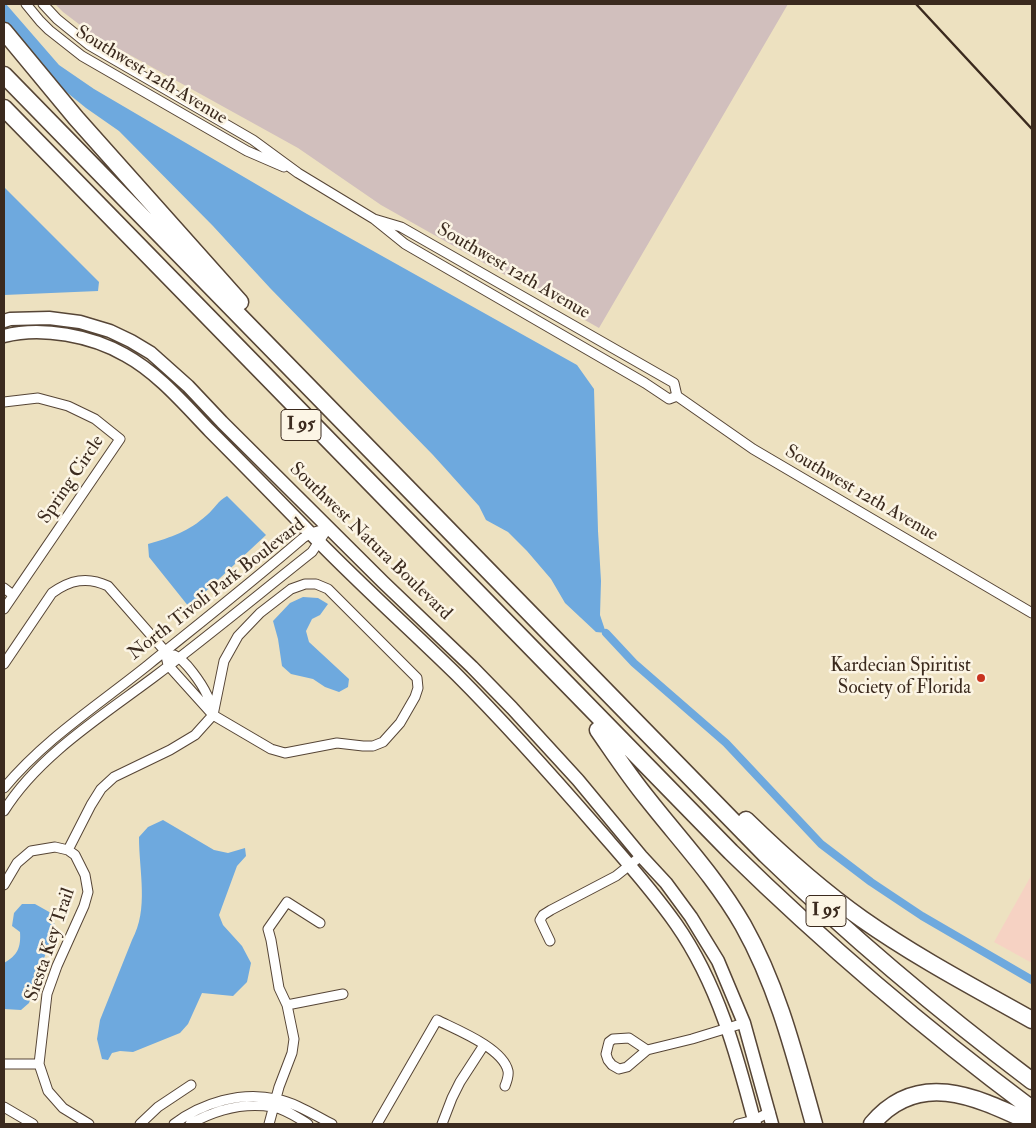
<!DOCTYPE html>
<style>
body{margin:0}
#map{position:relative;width:1036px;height:1128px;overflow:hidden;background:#ede1c0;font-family:"IM FELL Double Pica",serif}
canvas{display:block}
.frame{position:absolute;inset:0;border:5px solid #3b2a1e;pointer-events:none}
</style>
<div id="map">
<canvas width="1036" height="1128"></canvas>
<div class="frame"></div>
</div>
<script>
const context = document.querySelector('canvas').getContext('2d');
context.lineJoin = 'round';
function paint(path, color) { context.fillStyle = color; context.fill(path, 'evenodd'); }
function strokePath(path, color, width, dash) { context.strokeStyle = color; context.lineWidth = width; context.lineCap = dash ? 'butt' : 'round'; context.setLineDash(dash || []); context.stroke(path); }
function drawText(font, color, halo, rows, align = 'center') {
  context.font = font + ' "IM FELL Double Pica",serif'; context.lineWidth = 5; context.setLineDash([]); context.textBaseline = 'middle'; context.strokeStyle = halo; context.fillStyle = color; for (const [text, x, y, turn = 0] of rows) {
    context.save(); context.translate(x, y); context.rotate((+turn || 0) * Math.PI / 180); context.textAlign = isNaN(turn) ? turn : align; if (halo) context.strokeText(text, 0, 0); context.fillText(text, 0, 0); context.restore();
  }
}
paint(new Path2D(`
 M1032,874V963L994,942Z`), '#f6d2c3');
paint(new Path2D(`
 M55,4H788L599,328L381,205L298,148L92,34L63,12Z`), '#d1bfbd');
paint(new Path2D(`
 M4,4H6L59,65L94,89L307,214L577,365L594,389L598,531L601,581L600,615L606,633L596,632L565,603L551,579L527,551L508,532L486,520L479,506L433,455L270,288L213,226L119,131L86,108L54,82L4,21Z
 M4,187L99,282L98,291L4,295Z
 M227,496L266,535L189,607L149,557L148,544C172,537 188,532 207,515C215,508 218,501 227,496Z
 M303,597L318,598L328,604L320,615L312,619L306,631L309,642L349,679L348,687L339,692L325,687L313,679L291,674L282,666L278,639L273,621L290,603Z
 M163,820L214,850L228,853L245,848L246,856L237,866L219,915L223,925L242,946L251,963L247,982L233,996L202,993L188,1024L180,1033L133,1052L120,1051L112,1053L108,1060L102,1059L97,1039L100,1020L132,940C149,909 139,872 139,837L148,827Z
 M22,904H35L51,913L55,926L29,1003L21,1010L4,1009V963C18,955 21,947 20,932L12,926L14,913Z`), '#6ea9de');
strokePath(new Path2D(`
 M606,633L634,663L726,743L821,844L871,882L922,916L1032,980`), '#6ea9de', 8);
const street = new Path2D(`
 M26,4L40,21L49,30L82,56L247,151L284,167
 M43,4L57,19L89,45L253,140L298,173L374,219L405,244L645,383L669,399L677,396
 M374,219L401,227L674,383L677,396L753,449L1032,613
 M4,402L38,398L68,406L95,419L120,439L4,609
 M4,588L13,595
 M174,655C185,659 202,684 207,695C210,700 210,706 212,711
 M4,664L52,593C70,580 87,576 108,586L165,651L168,665L213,715L271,749L285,753L337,743L363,746H373L383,742L400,723L415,697L418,688L417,678L328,589L316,584H305L291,589L260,613L238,636L224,661L213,715L195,735L170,750L114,777L101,789L91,805L68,850
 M4,788C46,738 97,706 148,665C200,623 252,582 303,538L311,533L328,528
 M4,811C38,756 102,716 154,677C207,637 259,594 312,552L328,528
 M4,885L17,863L31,851L55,847L68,850L75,855L85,875L88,892L84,906L57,966L47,994L39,1064L48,1091L63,1108L89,1124
 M550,941L540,920L543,915L551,910L616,876L641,856
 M287,1005L279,988L271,940L268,929L287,902L320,923
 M647,1050L629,1038L613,1039L609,1042L606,1054L608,1060L612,1065L619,1069L627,1067L647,1050L692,1039L744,1023
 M4,1064H39
 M4,1107L33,1124
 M140,1124L158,1107L191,1085
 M174,1124C202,1103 241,1091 276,1099C296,1103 314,1115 332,1124
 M190,1124C215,1110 244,1102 273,1107C286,1109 298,1118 308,1124
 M269,1124L279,1087L292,1053L294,1039L287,1005L343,994
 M377,1124L437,1020C457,1030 503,1048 508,1071C509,1076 507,1081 505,1086
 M442,1124L452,1098L460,1082L484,1045
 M738,1124L754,1120L770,1112`);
const secondary = new Path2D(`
 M4,321L10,319L49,318L80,322L110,331L131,341L151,353L188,386L222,422L383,582L472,667L512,708L578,780L641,856L666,883L691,917L718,961L744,1023L772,1124
 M4,336C42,326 92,336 125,355C158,373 184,404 210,431C246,467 282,504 318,541C363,587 411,630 457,675C507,725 554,778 600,831C626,861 653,891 676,924C718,984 737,1055 755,1124`);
const highway = new Path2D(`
 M4,31L76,118L240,302
 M4,75L766,855C850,936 939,1011 1032,1081
 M4,108L731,852C826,945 926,1030 1032,1109
 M598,730C614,753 629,776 647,798C680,840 716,878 743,925C778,987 795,1056 814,1124
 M746,820C783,856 821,890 862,919C916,957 975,988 1032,1020
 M872,1124C919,1068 978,1098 1032,1123`);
strokePath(street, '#564536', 11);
strokePath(secondary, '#564536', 15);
strokePath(highway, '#564536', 19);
strokePath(street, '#fff', 9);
strokePath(secondary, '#fff', 12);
strokePath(highway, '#fff', 16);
strokePath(new Path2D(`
 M916,4L1032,129`), '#3b2a1e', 2.5);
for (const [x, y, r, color] of [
 [981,678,5,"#c8321e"]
]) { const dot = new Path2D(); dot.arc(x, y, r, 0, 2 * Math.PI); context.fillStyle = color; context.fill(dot); strokePath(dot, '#fcf5e5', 2); }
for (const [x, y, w] of [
 [301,425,40],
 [826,911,40]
]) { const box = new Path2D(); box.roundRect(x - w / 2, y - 15.5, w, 31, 4); context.fillStyle = '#fcf5e5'; context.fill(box); strokePath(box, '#3b2a1e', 1); }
drawText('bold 18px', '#3b2a1e', null, [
 ["I 95",301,425],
 ["I 95",826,911]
]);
drawText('19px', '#3b2a1e', '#fcf5e5', [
 ["Southwest 12th Avenue",151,76,31],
 ["Southwest 12th Avenue",513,272,30],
 ["Spring Circle",72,480,-56],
 ["Southwest 12th Avenue",861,494,30],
 ["Southwest Natura Boulevard",370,542,44],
 ["North Tivoli Park Boulevard",217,590,-38],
 ["Siesta Key Trail",51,945,-71]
]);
drawText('19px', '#3b2a1e', '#fcf5e5', [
 ["Kardecian Spiritist",971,667],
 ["Society of Florida",971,689]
], 'right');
</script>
